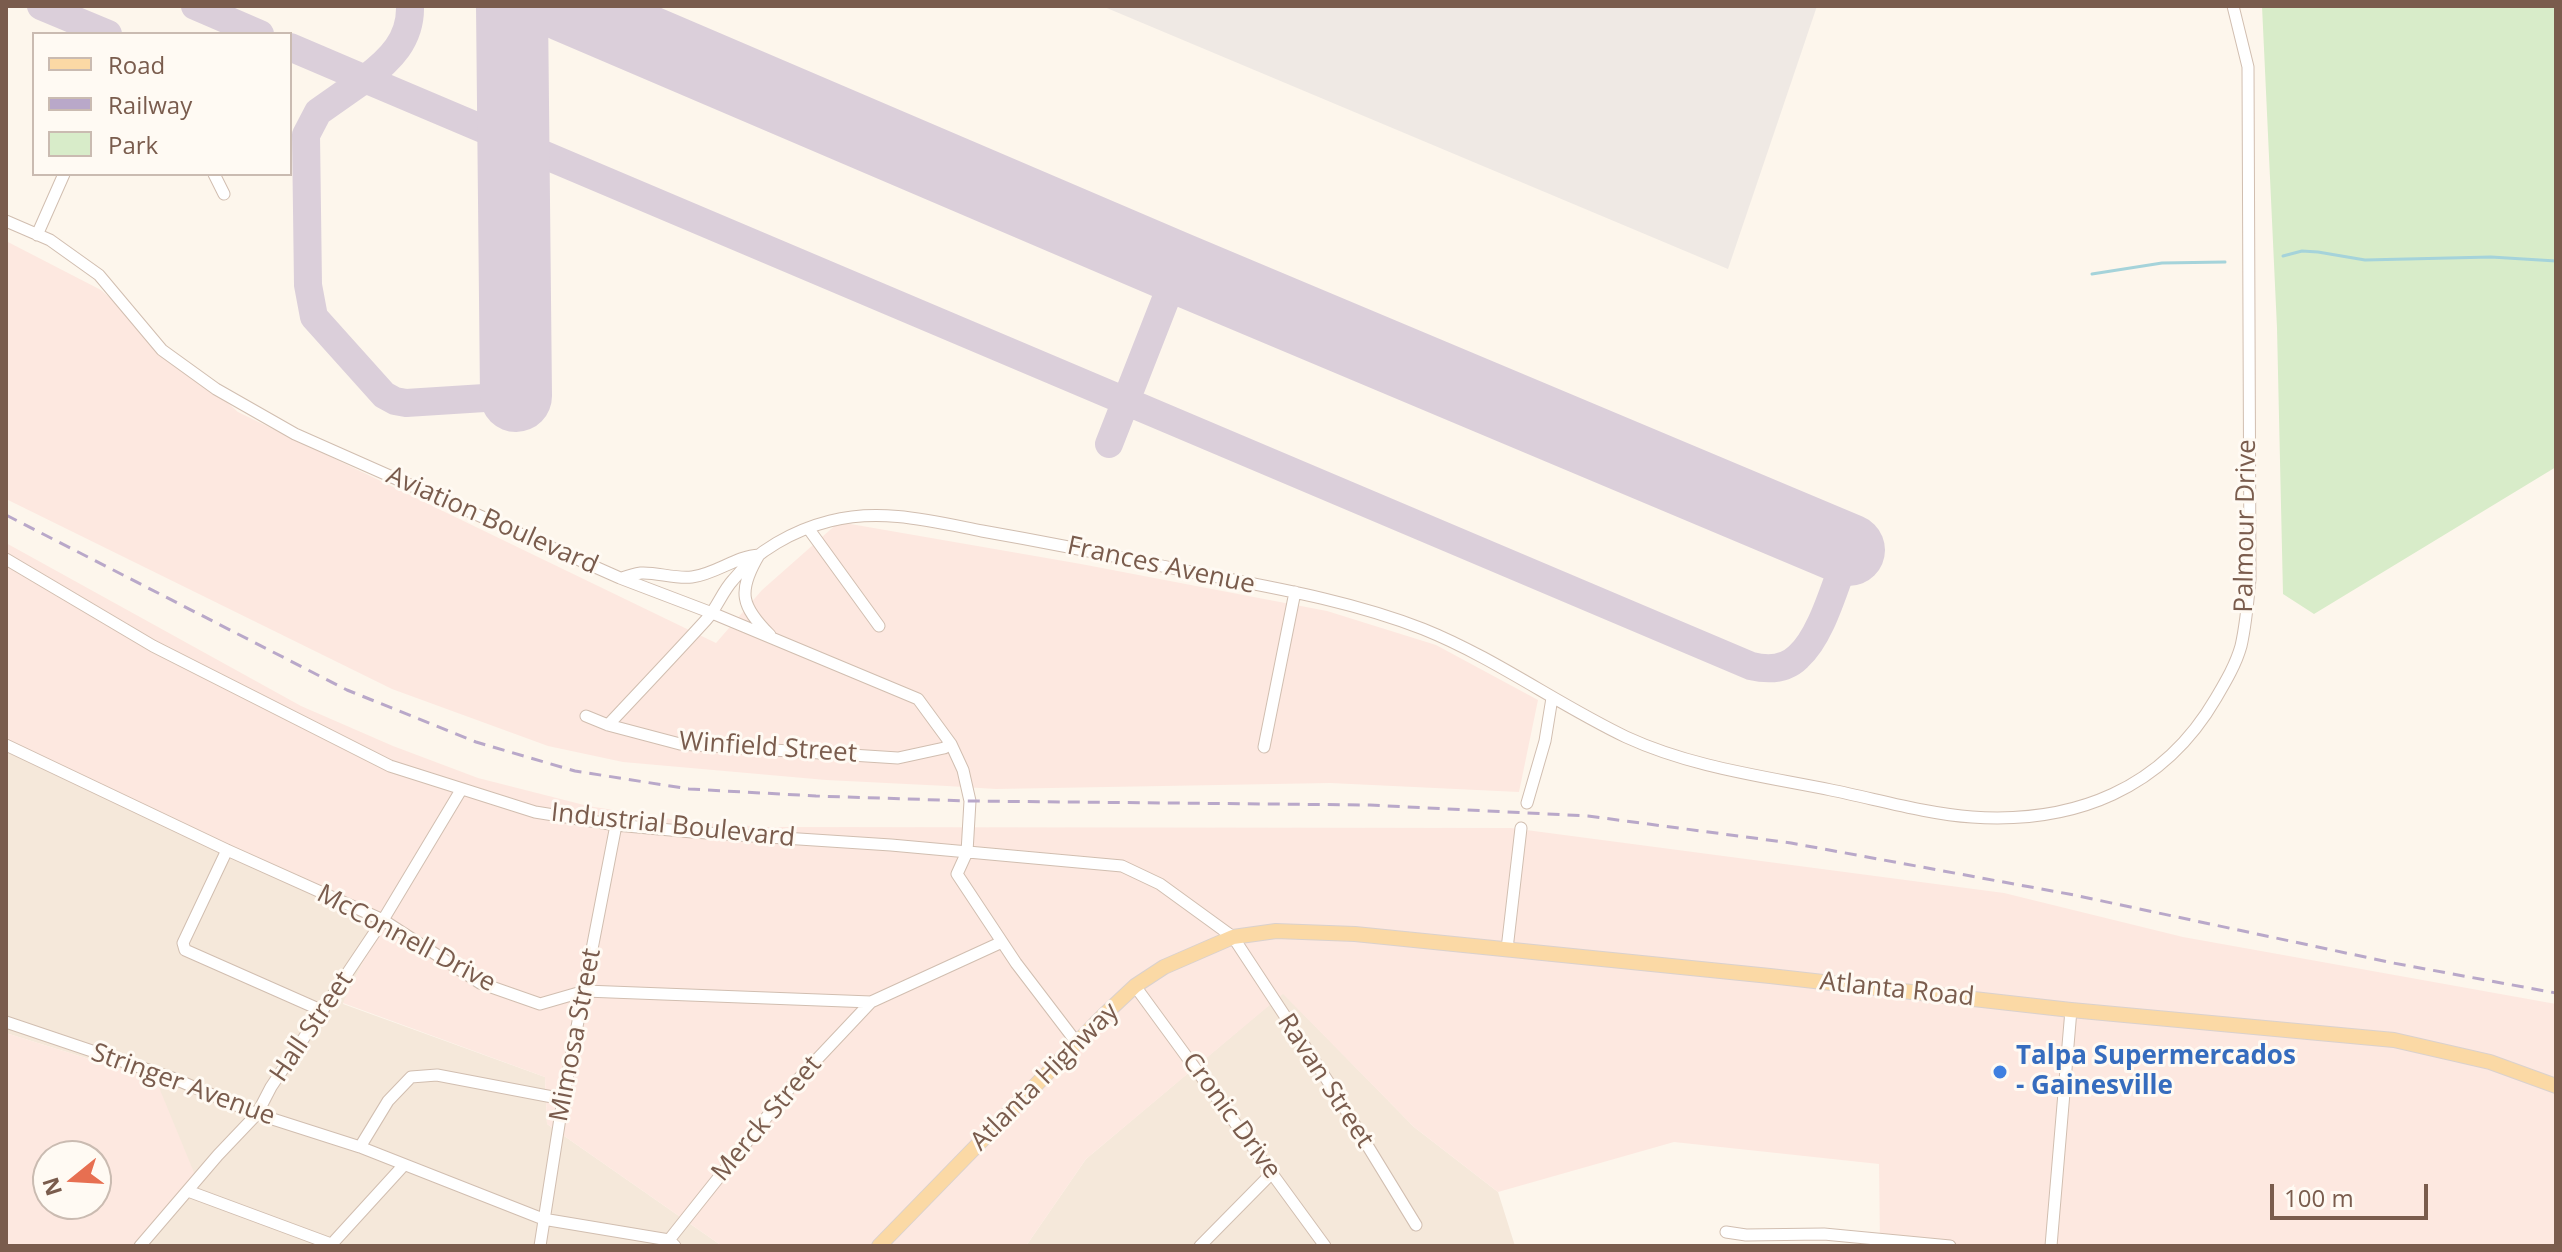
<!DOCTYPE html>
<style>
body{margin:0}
#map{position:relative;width:2562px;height:1252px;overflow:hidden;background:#fdf6ec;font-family:"Open Sans",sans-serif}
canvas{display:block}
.frame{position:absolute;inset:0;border:8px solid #7a5c4d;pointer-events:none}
.legend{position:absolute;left:32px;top:32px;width:260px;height:144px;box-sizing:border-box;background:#fffaf3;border:2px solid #cabbb1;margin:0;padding:10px 14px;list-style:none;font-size:24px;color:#7a5c4d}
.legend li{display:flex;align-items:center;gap:16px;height:40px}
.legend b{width:40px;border:2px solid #cabbb1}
.north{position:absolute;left:32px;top:1140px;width:80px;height:80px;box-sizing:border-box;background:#fffaf3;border:2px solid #cabbb1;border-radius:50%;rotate:252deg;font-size:22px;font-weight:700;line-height:32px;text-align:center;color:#7a5c4d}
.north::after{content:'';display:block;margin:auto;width:28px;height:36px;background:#e76f51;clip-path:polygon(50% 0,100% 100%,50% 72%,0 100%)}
.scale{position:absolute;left:2270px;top:1184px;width:158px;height:36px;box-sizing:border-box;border:4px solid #7a5c4d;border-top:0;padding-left:10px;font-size:24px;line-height:28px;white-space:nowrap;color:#7a5c4d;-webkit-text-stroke:6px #fffaf3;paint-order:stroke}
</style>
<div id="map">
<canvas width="2562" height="1252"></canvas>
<div class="frame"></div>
<ul class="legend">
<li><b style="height:10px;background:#fbd9a5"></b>Road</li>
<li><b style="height:10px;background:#b9a8c9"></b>Railway</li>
<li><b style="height:22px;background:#d8ecc9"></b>Park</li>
</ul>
<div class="north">N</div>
<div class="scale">100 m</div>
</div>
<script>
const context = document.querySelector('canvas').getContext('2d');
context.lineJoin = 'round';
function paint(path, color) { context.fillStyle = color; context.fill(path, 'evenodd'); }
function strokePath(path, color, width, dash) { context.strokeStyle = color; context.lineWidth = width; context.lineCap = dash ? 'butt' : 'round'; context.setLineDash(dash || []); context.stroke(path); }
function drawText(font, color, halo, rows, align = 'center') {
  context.font = font + ' "Open Sans",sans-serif'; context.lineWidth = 6; context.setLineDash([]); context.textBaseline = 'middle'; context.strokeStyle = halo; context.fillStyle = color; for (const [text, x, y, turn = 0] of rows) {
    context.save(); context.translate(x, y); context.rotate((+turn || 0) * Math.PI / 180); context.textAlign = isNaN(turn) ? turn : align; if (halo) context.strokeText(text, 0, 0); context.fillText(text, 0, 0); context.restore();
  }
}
paint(new Path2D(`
 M6,751L383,919L343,1004L545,1077L547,1124L722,1246H143L156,1080L6,1033Z
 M1283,993L1414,1127L1498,1192L1515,1246H1026L1086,1159Z`), '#f5e8da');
paint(new Path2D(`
 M6,241L101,290L238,412L716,643L762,590L839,522L1081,564L1327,611L1436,645L1538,700L1519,792L1330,783L996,789L947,786L826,780L623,762L548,746L392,689L6,499Z
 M6,543L301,706L393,746L478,778L588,806L683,821L765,827L1511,828L2004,893L2183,937L2556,1004V1246H1880L1879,1164L1674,1142L1498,1192L1414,1127L1283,994L1086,1159L1026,1246H722L547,1124L545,1077L343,1003L383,920L6,751Z
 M6,1033L156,1080L195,1175L143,1246H6ZM48,1156H96V1204H48Z`), '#fde8e0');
paint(new Path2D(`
 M1102,6H1817L1728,269Z`), '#efe9e4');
paint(new Path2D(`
 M2262,6H2556V467L2314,614L2283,594L2277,328Z`), '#d8ecc9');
strokePath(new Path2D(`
 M2283,256L2302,251L2318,252L2365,260L2491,257L2556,261
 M2092,274L2162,263L2225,262`), '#a5d3da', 3);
strokePath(new Path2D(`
 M41,6L108,34
 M195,6L260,34
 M290,47L365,79C390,60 411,40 410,6
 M516,396L406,403L395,401L384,395L314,317L308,285L306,135L318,112L365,79L1751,666C1768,670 1785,670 1798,657C1823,635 1836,580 1849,550
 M1109,444L1178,268`), '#dbcfda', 28);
strokePath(new Path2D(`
 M512,6L516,396
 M565,6L1178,268L1849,550`), '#dbcfda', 72);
const minor = new Path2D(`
 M214,174L224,194
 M6,221L50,240L99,275L162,350L216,389L295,434L620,578L712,613L918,699L951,744L963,770L970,801L967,852L957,874L1016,963L1077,1043
 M37,235L64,174
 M808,528L879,626
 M6,559L153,646L390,766L535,812L616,825L692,832L891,845L1122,866L1160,884L1233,937L1331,1086L1416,1225
 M622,578C628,576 635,574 641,573C657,572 674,579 692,577C716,574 736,556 759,555C737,592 741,606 770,635
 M586,716L608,725L680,744L898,758L944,748L951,744
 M608,725C641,690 674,655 706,620C717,608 722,592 733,580C756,551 794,530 830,521C881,508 931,521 982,531C1039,541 1095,552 1152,564C1242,583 1336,595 1423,629C1495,658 1557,704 1626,737C1691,767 1762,776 1831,790C1876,799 1927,814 1972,817C2075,824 2163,789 2216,698C2226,681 2236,664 2241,646C2246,624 2248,601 2250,579L2248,67L2233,6
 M6,745L227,850L383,920L480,983L540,1004L585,991L871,1002L1002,942
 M1264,747L1295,592
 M1527,803L1545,741L1552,698
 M227,850L183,943L185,950L323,1011
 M1507,949L1521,828
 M1135,986L1325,1246
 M6,1022L175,1079L257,1114L360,1147L543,1219L669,1240L675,1246
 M360,1147L388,1101L411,1077L437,1075L563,1099
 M188,1191L331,1244
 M1726,1232L1746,1235L1824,1234L1950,1246
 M669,1240L789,1089L871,1002
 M140,1246L218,1155L257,1114L271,1087L383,920L461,790
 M330,1246L403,1166
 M540,1246L563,1099L616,825
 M1200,1246L1273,1172
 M2051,1246L2071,1010`);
const major = new Path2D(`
 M879,1246L1103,1016L1135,986L1164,967L1233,937L1276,931L1355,934L1770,976L2071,1010L2394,1040L2490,1062L2556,1086`);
strokePath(minor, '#d1beb0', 13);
strokePath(major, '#dad1cd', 16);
strokePath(minor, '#fff', 11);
strokePath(major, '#fbd9a5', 14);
strokePath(new Path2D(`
 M6,515L347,690L476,742L575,771L689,789L816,796L970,801L1370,805L1588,816L1791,843L2074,895L2393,963L2556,993`), '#b9a8c9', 3, [12, 8]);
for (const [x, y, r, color] of [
 [2000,1072,8,"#3f7fe0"]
]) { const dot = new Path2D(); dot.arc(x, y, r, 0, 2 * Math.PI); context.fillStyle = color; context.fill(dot); strokePath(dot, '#fffaf3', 3); }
drawText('26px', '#7a5c4d', '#fffaf3', [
 ["Aviation Boulevard",492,521,24],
 ["Palmour Drive",2246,526,-89],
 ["Frances Avenue",1161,566,12],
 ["Winfield Street",768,748,4],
 ["Industrial Boulevard",673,826,6],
 ["McConnell Drive",406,939,28],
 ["Atlanta Road",1897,990,6],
 ["Hall Street",312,1027,-56],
 ["Mimosa Street",576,1035,-79],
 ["Atlanta Highway",1045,1077,-45],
 ["Ravan Street",1325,1081,57],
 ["Stringer Avenue",183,1085,20],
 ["Cronic Drive",1231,1116,54],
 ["Merck Street",767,1119,-50]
]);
drawText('bold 26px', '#366cbe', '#fffaf3', [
 ["Talpa Supermercados",2016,1057],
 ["- Gainesville",2016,1087]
], 'left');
</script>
